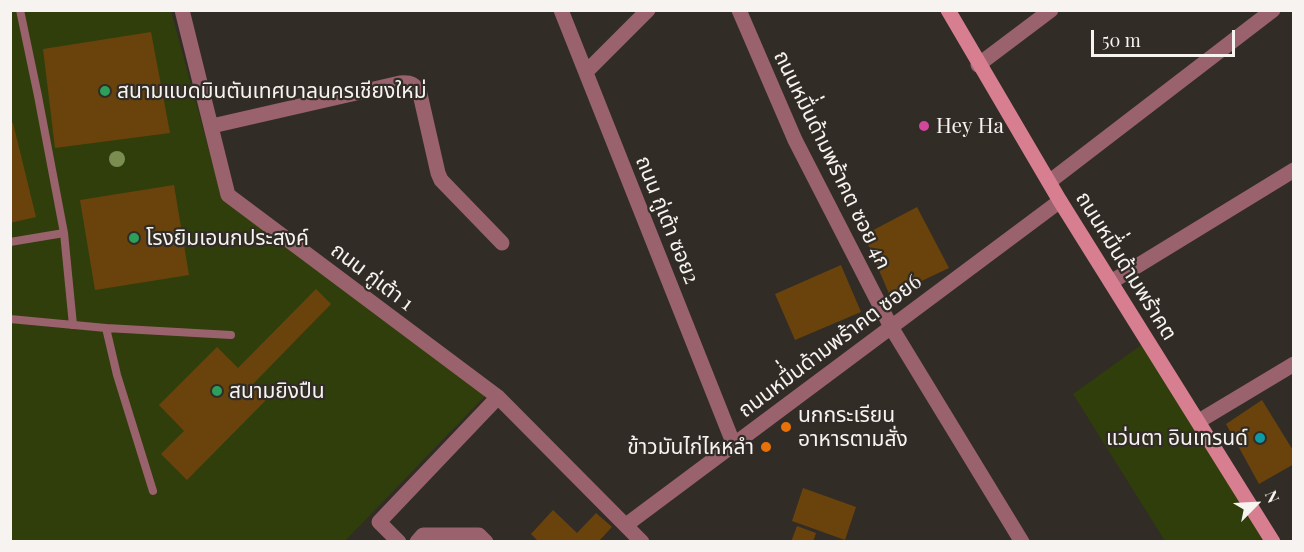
<!DOCTYPE html>
<meta charset="utf-8">
<style>
body{margin:0}
#map{position:relative;width:1304px;height:552px;overflow:hidden;background:#312c26;font-family:"Playfair Display",serif}
canvas{display:block}
.frame{position:absolute;inset:0;border:12px solid #f7f3f0;pointer-events:none}
.north{position:absolute;left:1226px;top:474px;width:60px;height:60px;-webkit-text-stroke:4px #312c26;paint-order:stroke;rotate:66deg;font-size:16px;font-weight:700;line-height:24px;text-align:center;color:#f7f3f0}
.north::after{content:'';display:block;margin:auto;width:21px;height:27px;background:#f7f3f0;clip-path:polygon(50% 0,100% 100%,50% 72%,0 100%)}
.scale{position:absolute;left:1091px;top:30px;width:144px;height:27px;box-sizing:border-box;border:3px solid #f7f3f0;border-top:0;padding-left:8px;font-size:18px;line-height:21px;white-space:nowrap;color:#f7f3f0;-webkit-text-stroke:4px #312c26;paint-order:stroke}
</style>
<div id="map">
<canvas width="1304" height="552"></canvas>
<div class="frame"></div>
<div class="north">N</div>
<div class="scale">50 m</div>
</div>
<script>
const context = document.querySelector('canvas').getContext('2d');
context.lineJoin = 'round';
function paint(path, color) { context.fillStyle = color; context.fill(path, 'evenodd'); }
function strokePath(path, color, width, dash) { context.strokeStyle = color; context.lineWidth = width; context.lineCap = dash ? 'butt' : 'round'; context.setLineDash(dash || []); context.stroke(path); }
function drawText(font, color, halo, rows, align = 'center') {
  context.font = font + ' "Playfair Display","Noto Sans Thai",serif'; context.lineWidth = 4.5; context.setLineDash([]); context.textBaseline = 'middle'; context.strokeStyle = halo; context.fillStyle = color; for (const [text, x, y, turn = 0] of rows) {
    context.save(); context.translate(x, y); context.rotate((+turn || 0) * Math.PI / 180); context.textAlign = isNaN(turn) ? turn : align; if (halo) context.strokeText(text, 0, 0); context.fillText(text, 0, 0); context.restore();
  }
}
paint(new Path2D(`
 M10,11H171L222,198L485,396L345,541H11Z
 M1144,343L1264,541H1165L1073,394Z`), '#303e0b');
paint(new Path2D(`
 M151,32L170,133L55,148L43,49Z
 M13,123L36,217L10,223V124Z
 M174,185L189,275L95,290L80,200Z
 M917,207L949,268L890,296L864,235Z
 M841,265L861,312L795,340L775,294Z
 M316,289L331,304L253,384L268,398L187,480L161,454L184,431L159,405L217,347L238,368Z
 M1262,400L1294,452V464L1259,484L1226,424Z
 M803,488L856,507L845,540L792,521Z
 M553,510L577,533L596,513L612,527L598,542H539L531,534Z
 M797,526L816,533L813,542H791Z`), '#6a430c');
strokePath(new Path2D(`
 M20,10L38,96L64,233L73,325
 M10,242L64,233
 M10,319L106,328L231,335
 M106,328L117,375L153,491`), '#9a626d', 8);
strokePath(new Path2D(`
 M182,10L228,195L498,397L642,542
 M561,10L734,445
 M739,10L795,140L891,327L1022,542
 M978,65L1051,10
 M586,72L648,10
 M212,126L400,83C411,82 415,84 420,94L438,173L441,180L502,243
 M1049,182L1273,10
 M1111,282L1294,170
 M1199,421L1294,364
 M626,525L1060,201
 M399,542L379,522L498,397
 M417,542L423,535H479L486,542`), '#9a626d', 15);
strokePath(new Path2D(`
 M948,10L1060,201L1273,542`), '#d87e91', 15);
context.fillStyle = '#7c8d51';
for (const [x, y] of [
 [117,159]
]) { context.beginPath(); context.arc(x, y, 8, 0, 2 * Math.PI); context.fill(); }
for (const [x, y, r, color] of [
 [105,91,6,"#2e9e5b"],
 [924,126,6,"#d1479c"],
 [134,238,6,"#2e9e5b"],
 [217,391,6,"#2e9e5b"],
 [786,427,6,"#e8710a"],
 [1260,438,6,"#0f9aa8"],
 [766,447,6,"#e8710a"]
]) { const dot = new Path2D(); dot.arc(x, y, r, 0, 2 * Math.PI); context.fillStyle = color; context.fill(dot); strokePath(dot, '#312c26', 2); }
drawText('21px', '#f7f3f0', '#312c26', [
 ["สนามแบดมินตันเทศบาลนครเชียงใหม่",117,91],
 ["Hey Ha",936,126],
 ["โรงยิมเอนกประสงค์",146,238],
 ["สนามยิงปืน",229,391],
 ["นกกระเรียน",798,415],
 ["อาหารตามสั่ง",798,439],
 ["แว่นตา อินเทรนด์",1248,438,"right"],
 ["ข้าวมันไก่ไหหลำ",754,447,"right"]
], 'left');
drawText('21px', '#f7f3f0', '#312c26', [
 ["ถนนหมื่่นด้ามพร้าคต ซอย 4ก",832,160,64],
 ["ถนน กู่เต้า ซอย2",667,220,68],
 ["ถนนหมื่่นด้ามพร้าคต",1126,266,58],
 ["ถนน กู่เต้า 1",372,277,37],
 ["ถนนหมื่่นด้ามพร้าคต ซอย6",830,346,-37]
]);
</script>
